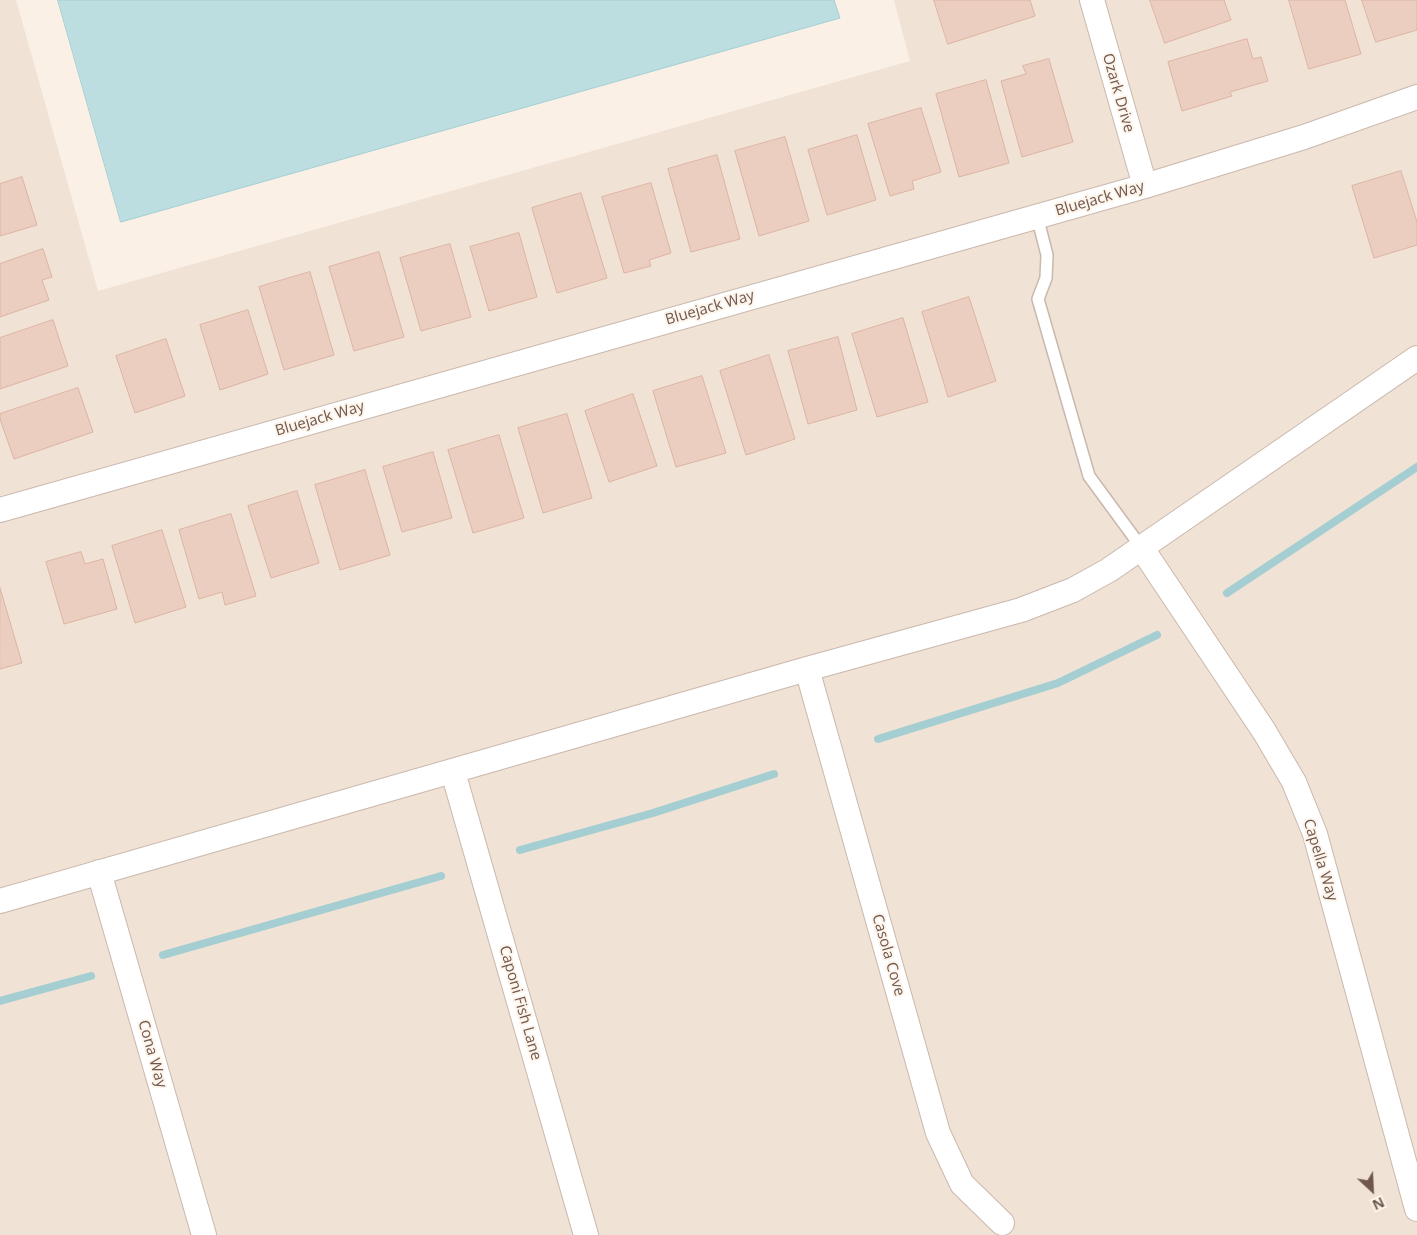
<!DOCTYPE html>
<style>
body{margin:0}
#map{position:relative;width:1417px;height:1235px;overflow:hidden;background:#faf0e6;font-family:"Open Sans",sans-serif}
canvas{display:block}
.north{position:absolute;left:1347px;top:1165px;width:50px;height:50px;-webkit-text-stroke:4px #fdf5eb;paint-order:stroke;rotate:155deg;font-size:14px;font-weight:700;line-height:20px;text-align:center;color:#70574d}
.north::after{content:'';display:block;margin:auto;width:18px;height:22px;background:#70574d;clip-path:polygon(50% 0,100% 100%,50% 72%,0 100%)}
</style>
<div id="map">
<canvas width="1417" height="1235"></canvas>
<div class="north">N</div>
</div>
<script>
const context = document.querySelector('canvas').getContext('2d');
context.lineJoin = 'round';
function paint(path, color) { context.fillStyle = color; context.fill(path, 'evenodd'); }
function strokePath(path, color, width, dash) { context.strokeStyle = color; context.lineWidth = width; context.lineCap = dash ? 'butt' : 'round'; context.setLineDash(dash || []); context.stroke(path); }
function drawText(font, color, halo, rows, align = 'center') {
  context.font = font + ' "Open Sans",sans-serif'; context.lineWidth = 4; context.setLineDash([]); context.textBaseline = 'middle'; context.strokeStyle = halo; context.fillStyle = color; for (const [text, x, y, turn = 0] of rows) {
    context.save(); context.translate(x, y); context.rotate((+turn || 0) * Math.PI / 180); context.textAlign = isNaN(turn) ? turn : align; if (halo) context.strokeText(text, 0, 0); context.fillText(text, 0, 0); context.restore();
  }
}
paint(new Path2D(`
 M0,0H16L98,291L910,61L894,0H1417V1235H0Z`), '#f0e2d5');
const water = new Path2D(`
 M58,0H834L840,18L121,222Z`);
paint(water, '#bcdee1');
strokePath(water, '#a4ced2', 1);
strokePath(new Path2D(`
 M1227,593L1417,467
 M878,739L1058,683L1157,635
 M520,850L653,813L774,774
 M163,955L441,876
 M0,1001L91,976`), '#a4ced2', 8);
const building = new Path2D(`
 M934,0H1030L1035,16L948,44Z
 M1150,0H1224L1231,20L1165,43Z
 M1289,0H1345L1361,54L1309,69Z
 M1362,0H1417V30L1376,42Z
 M1247,39L1253,59L1261,57L1268,81L1230,92L1232,96L1182,111L1168,62Z
 M1049,59L1073,142L1022,157L1001,81L1026,74L1023,66Z
 M986,80L1009,163L959,177L936,94Z
 M921,108L941,172L912,181L914,189L890,196L868,124Z
 M857,135L876,200L827,215L808,150Z
 M785,137L809,221L759,236L735,151Z
 M717,155L740,239L691,252L668,169Z
 M1401,171L1417,222V245L1374,258L1352,186Z
 M22,177L37,225L0,236V184Z
 M651,183L671,253L649,260L651,266L624,273L602,197Z
 M581,193L607,278L557,293L532,208Z
 M519,233L537,297L489,311L470,247Z
 M450,244L471,317L421,331L400,258Z
 M43,249L52,277L42,280L49,300L0,317V264Z
 M379,252L404,337L354,351L329,267Z
 M310,272L334,355L284,370L259,287Z
 M969,297L996,381L948,397L922,312Z
 M248,310L268,374L220,390L200,325Z
 M903,318L928,402L877,417L852,334Z
 M53,320L68,366L0,389V338Z
 M838,337L857,410L808,424L788,351Z
 M166,339L185,396L135,413L116,356Z
 M769,355L795,439L746,455L720,371Z
 M702,376L726,453L676,467L653,391Z
 M78,388L93,432L14,459L0,419V414Z
 M633,394L657,466L609,482L585,411Z
 M567,414L592,498L543,513L518,428Z
 M499,435L524,518L473,533L448,450Z
 M433,452L452,518L402,532L383,467Z
 M365,470L390,555L340,570L315,485Z
 M297,491L319,563L271,578L248,506Z
 M231,514L256,596L225,605L222,592L199,599L179,530Z
 M162,530L186,607L135,623L112,546Z
 M81,552L85,564L103,559L117,609L64,624L46,562Z
 M0,588L22,663L0,669Z`);
paint(building, '#eccec0');
strokePath(building, '#ddb4a2', 1);
const lane = new Path2D(`
 M1037,216L1047,255L1046,278L1038,299L1089,476L1141,547`);
const street = new Path2D(`
 M1092,0L1145,186
 M0,510L1145,186L1304,137L1417,97
 M1141,547L1264,731L1294,782L1315,834L1417,1209
 M807,669L938,1133L962,1184L1002,1223
 M453,772L586,1235
 M99,872L204,1235
 M0,901L807,669L1021,610L1073,590L1109,570L1417,358`);
strokePath(lane, '#cab8ad', 14);
strokePath(street, '#cab8ad', 26);
strokePath(lane, '#fff', 11);
strokePath(street, '#fff', 24);
drawText('15px', '#70574d', '#fdf5eb', [
 ["Ozark Drive",1118,93,74],
 ["Bluejack Way",1100,199,-16],
 ["Bluejack Way",710,308,-16],
 ["Bluejack Way",320,419,-16],
 ["Capella Way",1320,860,73],
 ["Casola Cove",888,955,74],
 ["Caponi Fish Lane",520,1003,74],
 ["Cona Way",152,1054,74]
]);
</script>
